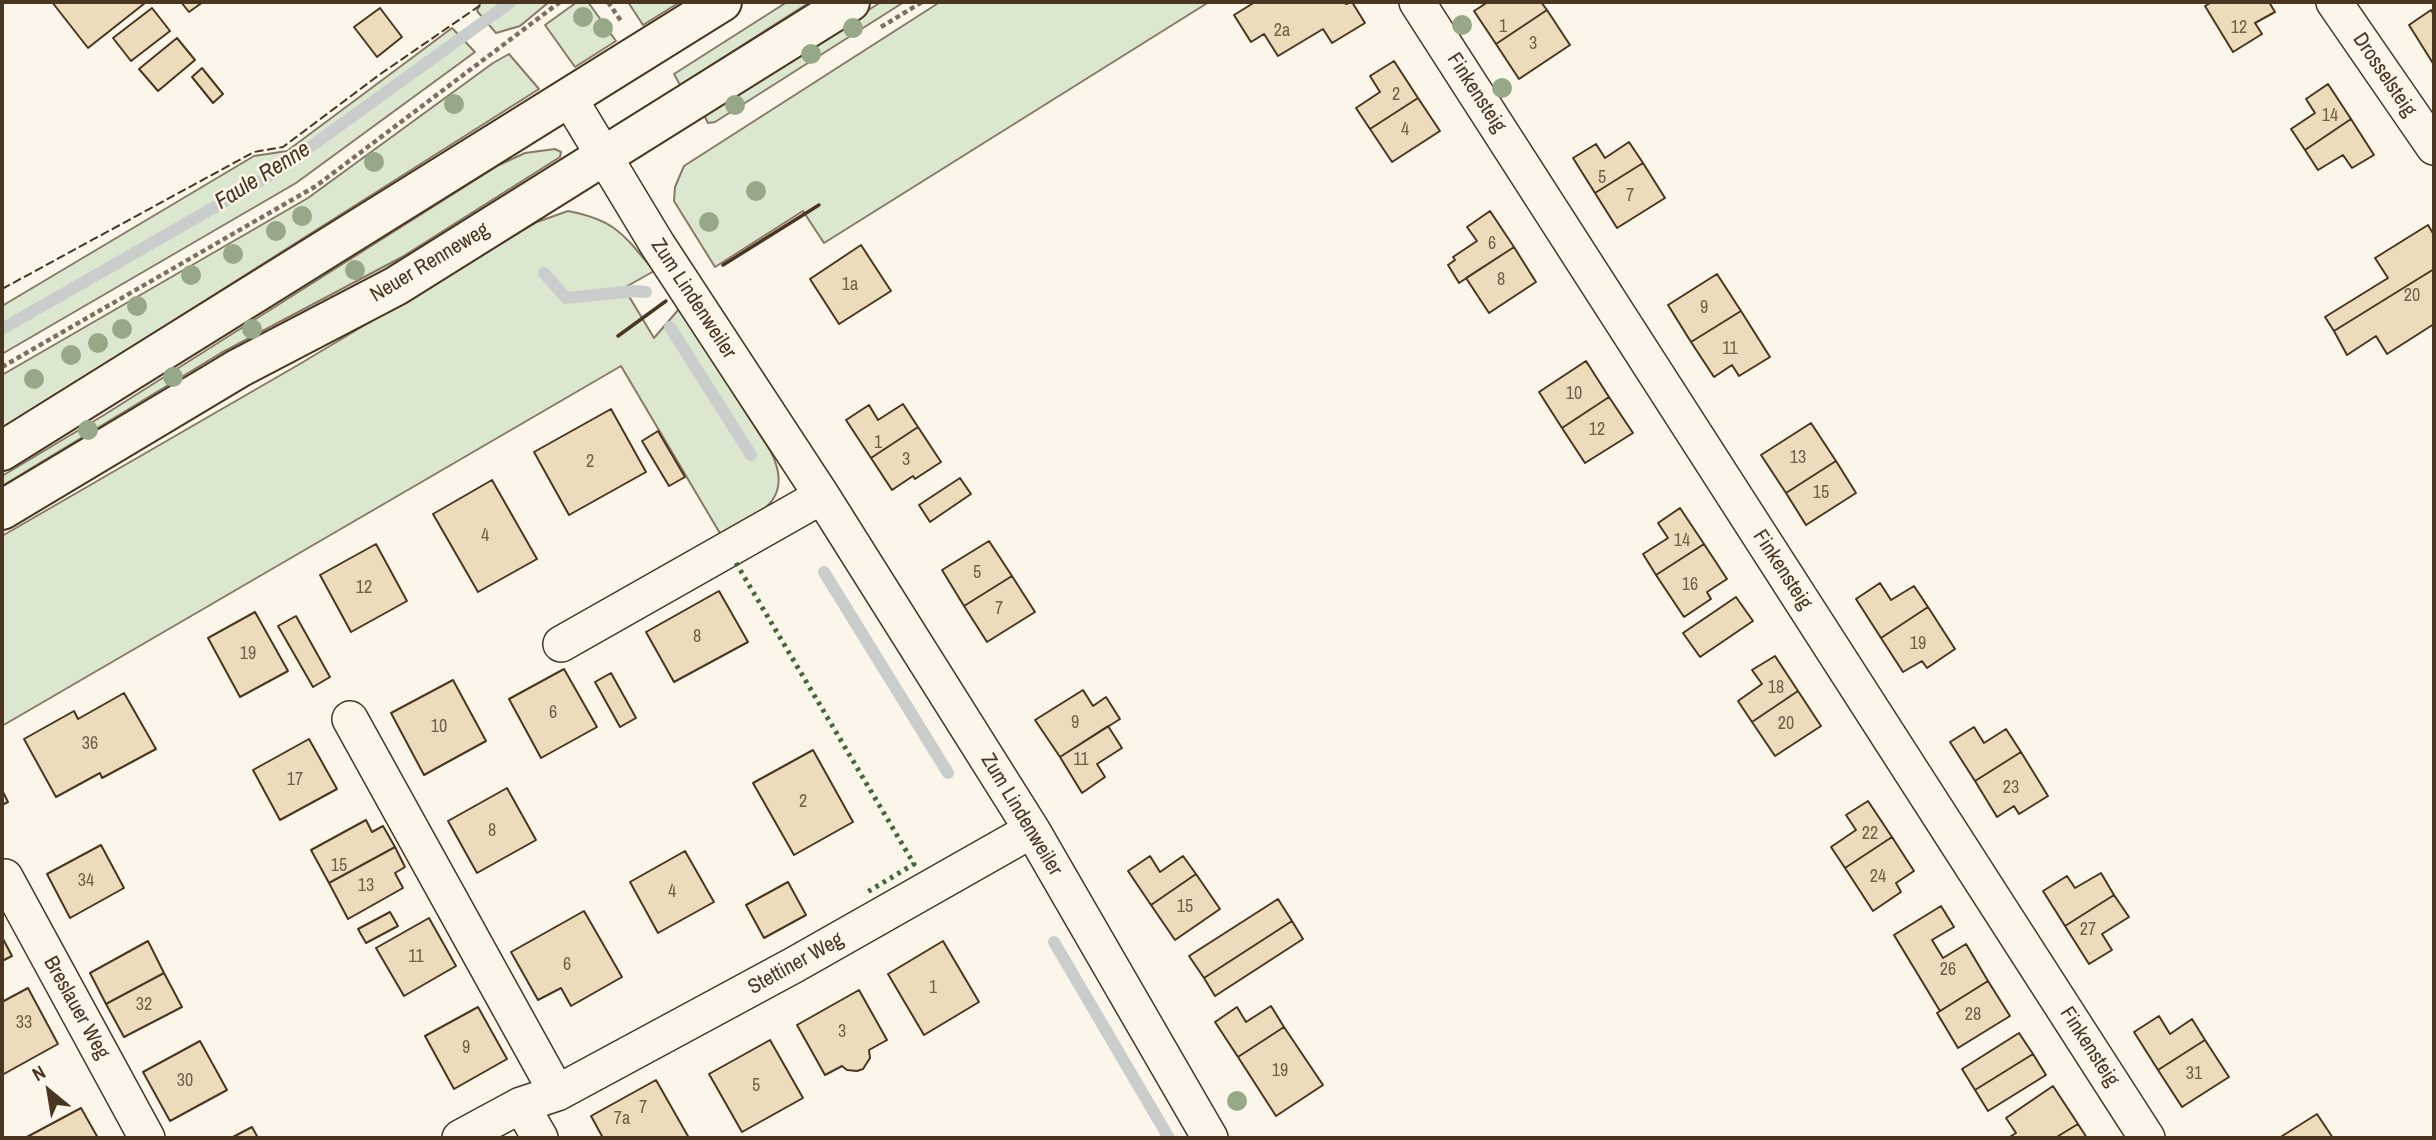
<!DOCTYPE html>
<style>
body{margin:0}
#map{position:relative;width:2436px;height:1140px;overflow:hidden;background:#fbf6e9;font-family:"Archivo Narrow",sans-serif}
canvas{display:block}
.frame{position:absolute;inset:0;border:4px solid #4a3520;pointer-events:none}
.north{position:absolute;left:14px;top:1056px;width:70px;height:70px;-webkit-text-stroke:5px #fbf6e9;paint-order:stroke;rotate:330deg;font-size:19px;font-weight:700;line-height:28px;text-align:center;color:#4a3520}
.north::after{content:'';display:block;margin:auto;width:24px;height:32px;background:#4a3520;clip-path:polygon(50% 0,100% 100%,50% 72%,0 100%)}
</style>
<div id="map">
<canvas width="2436" height="1140"></canvas>
<div class="frame"></div>
<div class="north">N</div>
</div>
<script>
const context = document.querySelector('canvas').getContext('2d');
context.lineJoin = 'round';
function paint(path, color) { context.fillStyle = color; context.fill(path, 'evenodd'); }
function strokePath(path, color, width, dash) { context.strokeStyle = color; context.lineWidth = width; context.lineCap = dash ? 'butt' : 'round'; context.setLineDash(dash || []); context.stroke(path); }
function drawText(font, color, halo, rows, align = 'center') {
  context.font = font + ' "Archivo Narrow",sans-serif'; context.lineWidth = 5; context.setLineDash([]); context.textBaseline = 'middle'; context.strokeStyle = halo; context.fillStyle = color; for (const [text, x, y, turn = 0] of rows) {
    context.save(); context.translate(x, y); context.rotate((+turn || 0) * Math.PI / 180); context.textAlign = isNaN(turn) ? turn : align; if (halo) context.strokeText(text, 0, 0); context.fillText(text, 0, 0); context.restore();
  }
}
const green = new Path2D(`
 M481,2H549L520,26L496,33L477,11Z
 M577,2H588L616,41L575,67L545,25Z
 M628,2H680L643,25Z
 M787,2H810L680,85L674,74Z
 M881,2H904L715,122L708,123L704,115Z
 M940,2H1209L824,243L803,211L715,267L674,201L675,187L684,166Z
 M452,28L475,52L296,183L2,354V306L254,156L287,151Z
 M509,54L539,89L2,429V375L308,198L493,63Z
 M555,149L561,152L560,157L402,257L221,353L2,486V476L104,415L499,165L525,153Z
 M568,211C616,220 625,236 654,271L624,288L654,338L679,309L771,452C796,502 756,515 721,535L621,366L2,726V536L298,365L537,222Z`);
paint(green, '#dce7d0');
strokePath(green, '#887966', 2);
strokePath(new Path2D(`
 M544,273L566,298L634,291L646,292
 M670,327L751,455
 M2,329L274,173L511,2
 M824,572L948,773
 M1054,942L1169,1138`), '#c9cecd', 12);
const building = new Path2D(`
 M52,2H144L145,3L88,48Z
 M181,2H203L189,12Z
 M1255,2H1344L1346,4L1352,2L1365,23L1332,43L1323,29L1278,56L1264,34L1251,42L1234,15Z
 M1488,2H1541L1547,10L1496,44L1474,11Z
 M2212,2H2269L2275,12L2255,23L2262,34L2233,52L2205,6Z
 M152,8L170,31L131,61L113,38Z
 M380,8L402,37L377,57L354,27Z
 M1547,10L1570,45L1519,79L1496,44Z
 M2431,10L2434,15V65L2409,25Z
 M177,38L195,60L158,91L139,69Z
 M1394,61L1418,98L1370,129L1356,108L1380,92L1370,76Z
 M202,68L223,94L213,103L192,77Z
 M2328,84L2351,119L2305,150L2291,129L2315,113L2306,99Z
 M1418,98L1440,131L1392,162L1370,129Z
 M2351,119L2374,155L2352,168L2343,155L2318,170L2305,150Z
 M1629,142L1643,163L1595,193L1573,158L1596,144L1605,158Z
 M1643,163L1665,198L1617,228L1595,193Z
 M1490,211L1514,247L1459,283L1448,265L1455,260L1453,257L1477,241L1467,227Z
 M2428,225L2434,235V269L2334,331L2325,317L2388,278L2375,258Z
 M861,245L891,291L839,324L810,279Z
 M1514,247L1536,282L1489,313L1466,278Z
 M2434,269V324L2387,354L2376,336L2347,355L2334,331Z
 M1717,274L1741,311L1691,342L1668,305Z
 M1741,311L1770,357L1739,376L1732,365L1714,377L1691,342Z
 M1586,361L1609,397L1562,428L1539,392Z
 M1609,397L1633,433L1585,463L1562,428Z
 M903,404L918,427L871,458L846,420L869,405L878,420Z
 M611,409L646,472L569,515L534,452Z
 M1811,423L1836,461L1786,493L1761,455Z
 M918,427L941,462L915,479L913,476L892,490L871,458Z
 M658,431L685,477L669,486L642,441Z
 M1836,461L1856,493L1806,525L1786,493Z
 M960,478L971,494L930,522L919,505Z
 M492,480L537,559L478,592L433,514Z
 M1680,508L1704,544L1656,575L1643,554L1668,538L1658,523Z
 M989,541L1012,576L964,606L942,570Z
 M376,544L407,601L351,632L320,575Z
 M1704,544L1727,579L1707,592L1711,599L1684,617L1656,575Z
 M1012,576L1035,612L987,642L964,606Z
 M1880,583L1891,600L1914,586L1928,607L1881,638L1856,599Z
 M719,591L748,642L674,682L646,632Z
 M1736,597L1753,621L1700,657L1683,633Z
 M1928,607L1955,649L1927,668L1922,661L1903,672L1881,638Z
 M255,612L288,671L240,697L208,638Z
 M296,616L330,677L313,687L278,626Z
 M1775,656L1798,691L1752,722L1738,701L1762,684L1752,670Z
 M564,669L597,727L541,758L509,699Z
 M611,673L636,718L620,727L595,682Z
 M453,680L486,741L424,775L391,713Z
 M1083,690L1093,706L1106,697L1120,719L1060,757L1035,720Z
 M1798,691L1821,726L1775,756L1752,722Z
 M124,693L156,749L102,778L100,773L56,797L24,739L74,711L78,719Z
 M1108,726L1122,748L1097,764L1105,777L1082,793L1060,757Z
 M1974,727L1984,743L2006,729L2021,752L1975,781L1950,742Z
 M309,739L337,789L280,820L253,770Z
 M813,750L853,822L794,855L753,783Z
 M2021,752L2048,796L2019,814L2014,806L1997,817L1975,781Z
 M507,788L536,840L477,873L448,821Z
 M2,790L8,802L2,805Z
 M1868,801L1892,837L1845,868L1831,847L1856,830L1846,815Z
 M366,820L372,832L383,826L395,847L329,883L311,850Z
 M1892,837L1914,871L1896,883L1901,892L1873,911L1845,868Z
 M101,845L124,888L70,918L47,874Z
 M395,847L405,867L395,873L403,888L348,919L329,883Z
 M685,851L714,902L658,933L630,882Z
 M1150,856L1160,872L1183,856L1196,874L1151,905L1128,871Z
 M2101,873L2114,895L2065,926L2043,891L2067,876L2075,888Z
 M1196,874L1220,909L1175,940L1151,905Z
 M788,882L806,915L764,938L746,905Z
 M2114,895L2129,917L2102,934L2112,950L2089,964L2065,926Z
 M1278,899L1292,921L1204,978L1189,956Z
 M1941,906L1954,927L1932,940L1943,958L1966,944L1988,981L1940,1011L1894,935Z
 M584,911L622,977L571,1006L561,988L538,1000L511,952Z
 M390,912L398,926L366,943L358,929Z
 M429,918L456,966L404,996L376,948Z
 M1292,921L1303,939L1215,996L1204,978Z
 M2,937L12,956L2,961Z
 M148,941L164,973L106,1004L90,973Z
 M943,941L979,1002L924,1035L888,974Z
 M164,973L182,1007L124,1037L106,1004Z
 M1988,981L2010,1016L1958,1048L1937,1013Z
 M28,988L58,1044L2,1075V1002Z
 M859,990L887,1040L869,1050L870,1058L863,1069L857,1071L847,1070L842,1066L825,1075L797,1025Z
 M1271,1006L1284,1027L1238,1057L1215,1022L1237,1007L1246,1022Z
 M478,1007L507,1059L454,1089L425,1036Z
 M2159,1016L2170,1034L2192,1019L2205,1040L2158,1070L2134,1032Z
 M1284,1027L1323,1085L1276,1116L1238,1057Z
 M2019,1033L2033,1054L1975,1090L1962,1069Z
 M770,1040L803,1098L742,1132L709,1074Z
 M2205,1040L2229,1077L2182,1107L2158,1070Z
 M200,1041L227,1090L170,1121L143,1072Z
 M2033,1054L2046,1075L1988,1111L1975,1090Z
 M656,1080L689,1138H603L591,1116Z
 M2053,1086L2078,1124L2055,1138H2008L2016,1133L2006,1118Z
 M81,1108L98,1138H25Z
 M2317,1114L2333,1138H2279Z
 M2078,1124L2087,1138H2055Z
 M252,1127L258,1138H231Z`);
paint(building, '#ecdcbc');
strokePath(building, '#4a3520', 2);
const minor = new Path2D(`
 M1417,2L2147,1138
 M2334,2L2434,147
 M569,98L657,244L822,496L1032,830L1210,1138
 M561,644L822,496
 M350,719L557,1093
 M5,877L147,1138
 M521,1105L540,1138
 M460,1138L521,1105L557,1093L794,965L1032,830`);
const primary = new Path2D(`
 M2,451L722,2
 M2,510L239,368L396,286L850,2`);
strokePath(minor, '#4a3520', 38);
strokePath(primary, '#4a3520', 42);
strokePath(new Path2D(`
 M608,2L621,21
 M881,27L922,2
 M2,367L316,186L560,2`), '#7f6f5c', 4.5, [5, 3.5]);
strokePath(minor, '#fbf6e9', 35);
strokePath(primary, '#fbf6e9', 38);
strokePath(new Path2D(`
 M736,563L914,864L864,894`), '#436837', 5, [3.5, 5]);
strokePath(new Path2D(`
 M2,289L254,152L283,147L379,75L485,2`), '#4a3520', 2, [9, 3.5]);
strokePath(new Path2D(`
 M723,265L819,205
 M618,336L666,301`), '#4a3520', 3.5);
context.fillStyle = '#96a887';
for (const [x, y] of [
 [583,17],
 [1462,25],
 [603,28],
 [853,28],
 [811,54],
 [1502,88],
 [454,104],
 [735,105],
 [374,162],
 [756,191],
 [302,216],
 [709,222],
 [276,231],
 [233,254],
 [355,270],
 [191,275],
 [137,306],
 [122,329],
 [252,329],
 [98,343],
 [71,355],
 [173,377],
 [34,379],
 [88,430],
 [1237,1101]
]) { context.beginPath(); context.arc(x, y, 10, 0, 2 * Math.PI); context.fill(); }
drawText('18px', '#725f47', null, [
 ["1",1503,27],
 ["12",2239,28],
 ["2a",1282,31],
 ["3",1533,44],
 ["2",1396,95],
 ["14",2330,116],
 ["4",1405,130],
 ["5",1602,178],
 ["7",1630,196],
 ["6",1492,244],
 ["8",1501,280],
 ["1a",850,285],
 ["20",2412,296],
 ["9",1704,308],
 ["11",1730,349],
 ["10",1574,394],
 ["12",1597,430],
 ["1",878,443],
 ["13",1798,458],
 ["3",906,460],
 ["2",590,462],
 ["15",1821,493],
 ["4",485,536],
 ["14",1682,541],
 ["5",977,573],
 ["16",1690,585],
 ["12",364,588],
 ["7",999,609],
 ["8",697,637],
 ["19",1918,644],
 ["19",248,654],
 ["18",1776,688],
 ["6",553,713],
 ["9",1075,723],
 ["20",1786,724],
 ["10",439,727],
 ["36",90,744],
 ["11",1081,760],
 ["17",295,780],
 ["23",2011,788],
 ["2",803,802],
 ["8",492,831],
 ["22",1870,834],
 ["15",339,866],
 ["24",1878,877],
 ["34",86,881],
 ["13",366,886],
 ["4",672,892],
 ["15",1185,907],
 ["27",2088,930],
 ["11",416,957],
 ["6",567,965],
 ["26",1948,970],
 ["1",933,988],
 ["32",144,1005],
 ["28",1973,1015],
 ["33",24,1023],
 ["3",842,1032],
 ["9",466,1048],
 ["19",1280,1071],
 ["31",2194,1074],
 ["30",185,1081],
 ["5",756,1086],
 ["7",643,1108],
 ["7a",622,1119]
]);
drawText('21px', '#4a3520', '#fbf6e9', [
 ["Drosselsteig",2384,75,56],
 ["Finkensteig",1476,93,57],
 ["Neuer Renneweg",430,263,-31],
 ["Zum Lindenweiler",693,299,57],
 ["Finkensteig",1782,570,57],
 ["Zum Lindenweiler",1021,815,59],
 ["Stettiner Weg",796,964,-29],
 ["Breslauer Weg",76,1008,61],
 ["Finkensteig",2089,1047,57]
]);
drawText('italic 23px', '#4a3520', '#fbf6e9', [
 ["Faule Renne",263,176,-32]
]);
</script>
